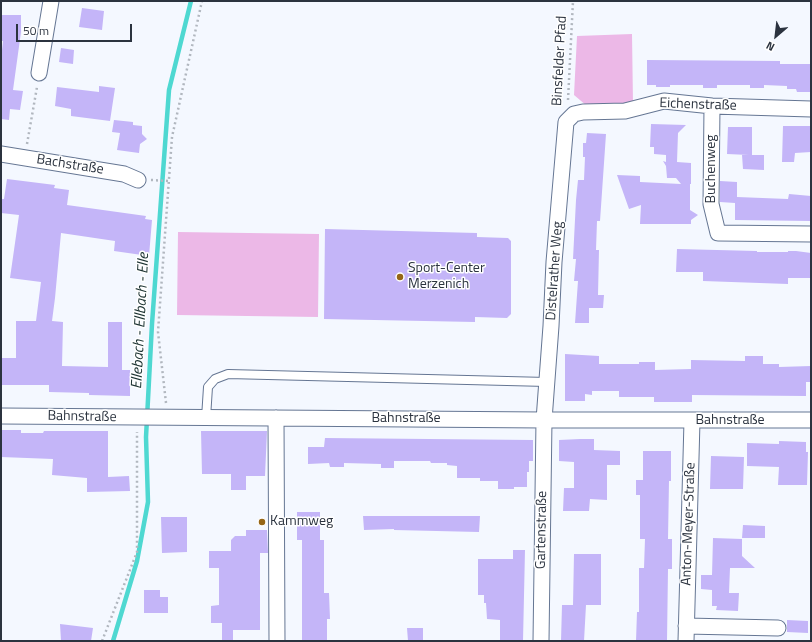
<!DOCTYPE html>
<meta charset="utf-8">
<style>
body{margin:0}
#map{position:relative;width:812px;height:642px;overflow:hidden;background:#f4f8ff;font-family:"Titillium Web",sans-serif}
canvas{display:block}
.frame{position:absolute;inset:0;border:2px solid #2b333f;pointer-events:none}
.north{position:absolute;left:756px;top:16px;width:40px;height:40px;-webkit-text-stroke:3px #fff;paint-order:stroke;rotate:208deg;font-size:11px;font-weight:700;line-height:16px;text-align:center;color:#2b333f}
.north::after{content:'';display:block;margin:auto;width:14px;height:18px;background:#2b333f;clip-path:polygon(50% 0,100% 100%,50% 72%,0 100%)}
.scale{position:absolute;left:16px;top:24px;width:116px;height:18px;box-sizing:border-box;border:2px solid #2b333f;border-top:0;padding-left:5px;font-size:12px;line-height:14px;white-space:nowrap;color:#2b333f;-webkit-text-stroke:3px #fff;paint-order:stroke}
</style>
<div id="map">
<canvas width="812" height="642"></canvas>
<div class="frame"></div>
<div class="north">N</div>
<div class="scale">50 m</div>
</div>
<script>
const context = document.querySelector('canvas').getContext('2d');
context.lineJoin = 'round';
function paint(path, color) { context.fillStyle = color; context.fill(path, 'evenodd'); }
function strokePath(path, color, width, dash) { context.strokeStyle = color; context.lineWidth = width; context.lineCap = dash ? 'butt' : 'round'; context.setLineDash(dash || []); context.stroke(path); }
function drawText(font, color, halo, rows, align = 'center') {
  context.font = font + ' "Titillium Web",sans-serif'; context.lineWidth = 3; context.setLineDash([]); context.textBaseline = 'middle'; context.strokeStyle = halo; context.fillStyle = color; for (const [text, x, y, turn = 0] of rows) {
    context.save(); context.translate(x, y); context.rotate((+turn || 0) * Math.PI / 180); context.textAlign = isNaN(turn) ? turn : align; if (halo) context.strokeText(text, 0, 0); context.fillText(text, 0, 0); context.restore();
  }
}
paint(new Path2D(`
 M632,34L633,104L587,106L574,95L577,36Z
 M178,232L319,234L318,317L177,315Z`), '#ecb8e7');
strokePath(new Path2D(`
 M113,641L137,561L148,502L146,437L152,324L169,90L191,1`), '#4ed8d1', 4.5);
paint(new Path2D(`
 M82,8L104,11L102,30L79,27Z
 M1,15H21V32L13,90L23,91L20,110L10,109L9,120L1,119V59L3,41H1Z
 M61,48L74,50L73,64L59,62Z
 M647,60L780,61V64H811V92H797L796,89H787V86L764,85V88H750V85H717V88H703V85H670V87H656V85H647Z
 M99,86L115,88L110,121L71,116V109L55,106L57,87L99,92Z
 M114,120L133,122V125L142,126V134L147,139L140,144L139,153L117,150L120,133L112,132Z
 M651,124L686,125L678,133L677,162L691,163V184H690V210L698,215L691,220V224H640L641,205L629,209L617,175L640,176V182L681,184L676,178H667L666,166L663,161L666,162V155L654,154V147H650Z
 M783,126H811V152L795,153L794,162H782Z
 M728,127H752V155H764V170L743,169L742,155H749L727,154Z
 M587,133L606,134L600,221H597L596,250H599L598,295H604L603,308H589V323H575L578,281H574L576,259H573L576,200L578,180H584L585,157H583V143H586Z
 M7,179L55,185L54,188L69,190L67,205L146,216L145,219L152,220L149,256L114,251L115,241L61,233L55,298L52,321L63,322L62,366L108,367V322H122V370H130V396L89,395V393L49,392V385H1V358H16V321H36L41,282L10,278L19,215L1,213V199H4Z
 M720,181L737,182V197L788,199L789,194L811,196V221L735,220V203L720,202Z
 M325,229L477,233V237L508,238L511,241V314L507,318L475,317V322L324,319Z
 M677,249L757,251V252H788V251H796L811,253V278H788V284L703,281V272H676Z
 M565,354L599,356V364H639V362H655V370L691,369V360L745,361V356H763V364H779V367L811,366V382H806V396L692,395V402H654V397H619V391H592V395L585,394V401H565Z
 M1,430H21V433H43L44,431H108V477L129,476L130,491L87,492V478L52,475L53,459L1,457Z
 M201,431H267L265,476H246V490H231V474H202Z
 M325,438L533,440V461H529V472H527V487H514V489H498V481H480V478H457V466L447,465V463H431L430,461H394V468H381V464L344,463V467H330L329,463L308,464V447H324Z
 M580,439H594V450L620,451V465H607V500L590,499L589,511H563L564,488H574V462L559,461V440Z
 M779,441L806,442V452H808L807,485H778L779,467L747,466V443L779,444Z
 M643,451H671V481H669L668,539H672V569H668L667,641H636L637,612H639V568H644L645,539H640V495H636V480H643Z
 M711,456L744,457L743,489H710Z
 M297,512H320V540H324V593H329L330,619H327V641H302V540H297Z
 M363,516H480L479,532L394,530V529L364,530Z
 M161,517H187V552L162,553Z
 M743,525L765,526V538H742Z
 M246,530H267L268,553H260V630H233V641H222V623H211V606L219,605V568H209V551H231V540L235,536H246Z
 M713,538L742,539V556L755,568H730L729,593H739L738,611L716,610L717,606H712V590L701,589V575H712Z
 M513,550H525L523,641H500V620L487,619L486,603H484V595H478V559H513Z
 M574,554H601V605H586L584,641H561L562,605H573Z
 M144,590H160V597H168V613H144Z
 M787,620L808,621V633L787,632Z
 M60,624L93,628L91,641H61Z
 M407,628H423V641H408Z`), '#c4b5f8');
const lane = new Path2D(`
 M206,418L208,387L215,379L228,374L547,382`);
const street = new Path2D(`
 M39,73L51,1
 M712,106L711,204L718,233L811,234
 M1,154L124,174L138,180
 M1,416L544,420H811
 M276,418L277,641
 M686,626L778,628
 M541,641L544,420L551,326L554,262L566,122L574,114L583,112L625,111L664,101L712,106L811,109
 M686,641L692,421`);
strokePath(lane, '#657693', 10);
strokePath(street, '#657693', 17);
strokePath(new Path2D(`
 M568,100L573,1
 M27,144L37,87
 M151,180L169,181
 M166,403L158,332L172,137L202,1
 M102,641L137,552V432`), '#b1b7bf', 2.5, [2, 3]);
strokePath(lane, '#fff', 8);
strokePath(street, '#fff', 15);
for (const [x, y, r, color] of [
 [400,277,4,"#966616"],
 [262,522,4,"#966616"]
]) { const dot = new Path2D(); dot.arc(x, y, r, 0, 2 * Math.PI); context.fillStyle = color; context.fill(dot); strokePath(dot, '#fff', 1.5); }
drawText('14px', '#2b333f', '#fff', [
 ["Binsfelder Pfad",560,61,-87],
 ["Eichenstraße",698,105,2],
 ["Bachstraße",70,165,9],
 ["Buchenweg",712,169,-90],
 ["Distelrather Weg",555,271,-86],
 ["Bahnstraße",82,417,1],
 ["Bahnstraße",406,419],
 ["Bahnstraße",730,421],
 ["Anton-Meyer-Straße",689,524,-88],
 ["Gartenstraße",542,530,-89]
]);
drawText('14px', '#2b333f', '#fff', [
 ["Sport-Center",408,269],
 ["Merzenich",408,285],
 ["Kammweg",270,522]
], 'left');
drawText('italic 15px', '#1a3130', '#fff', [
 ["Ellebach - Ellbach - Elle",141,321,-87]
]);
</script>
